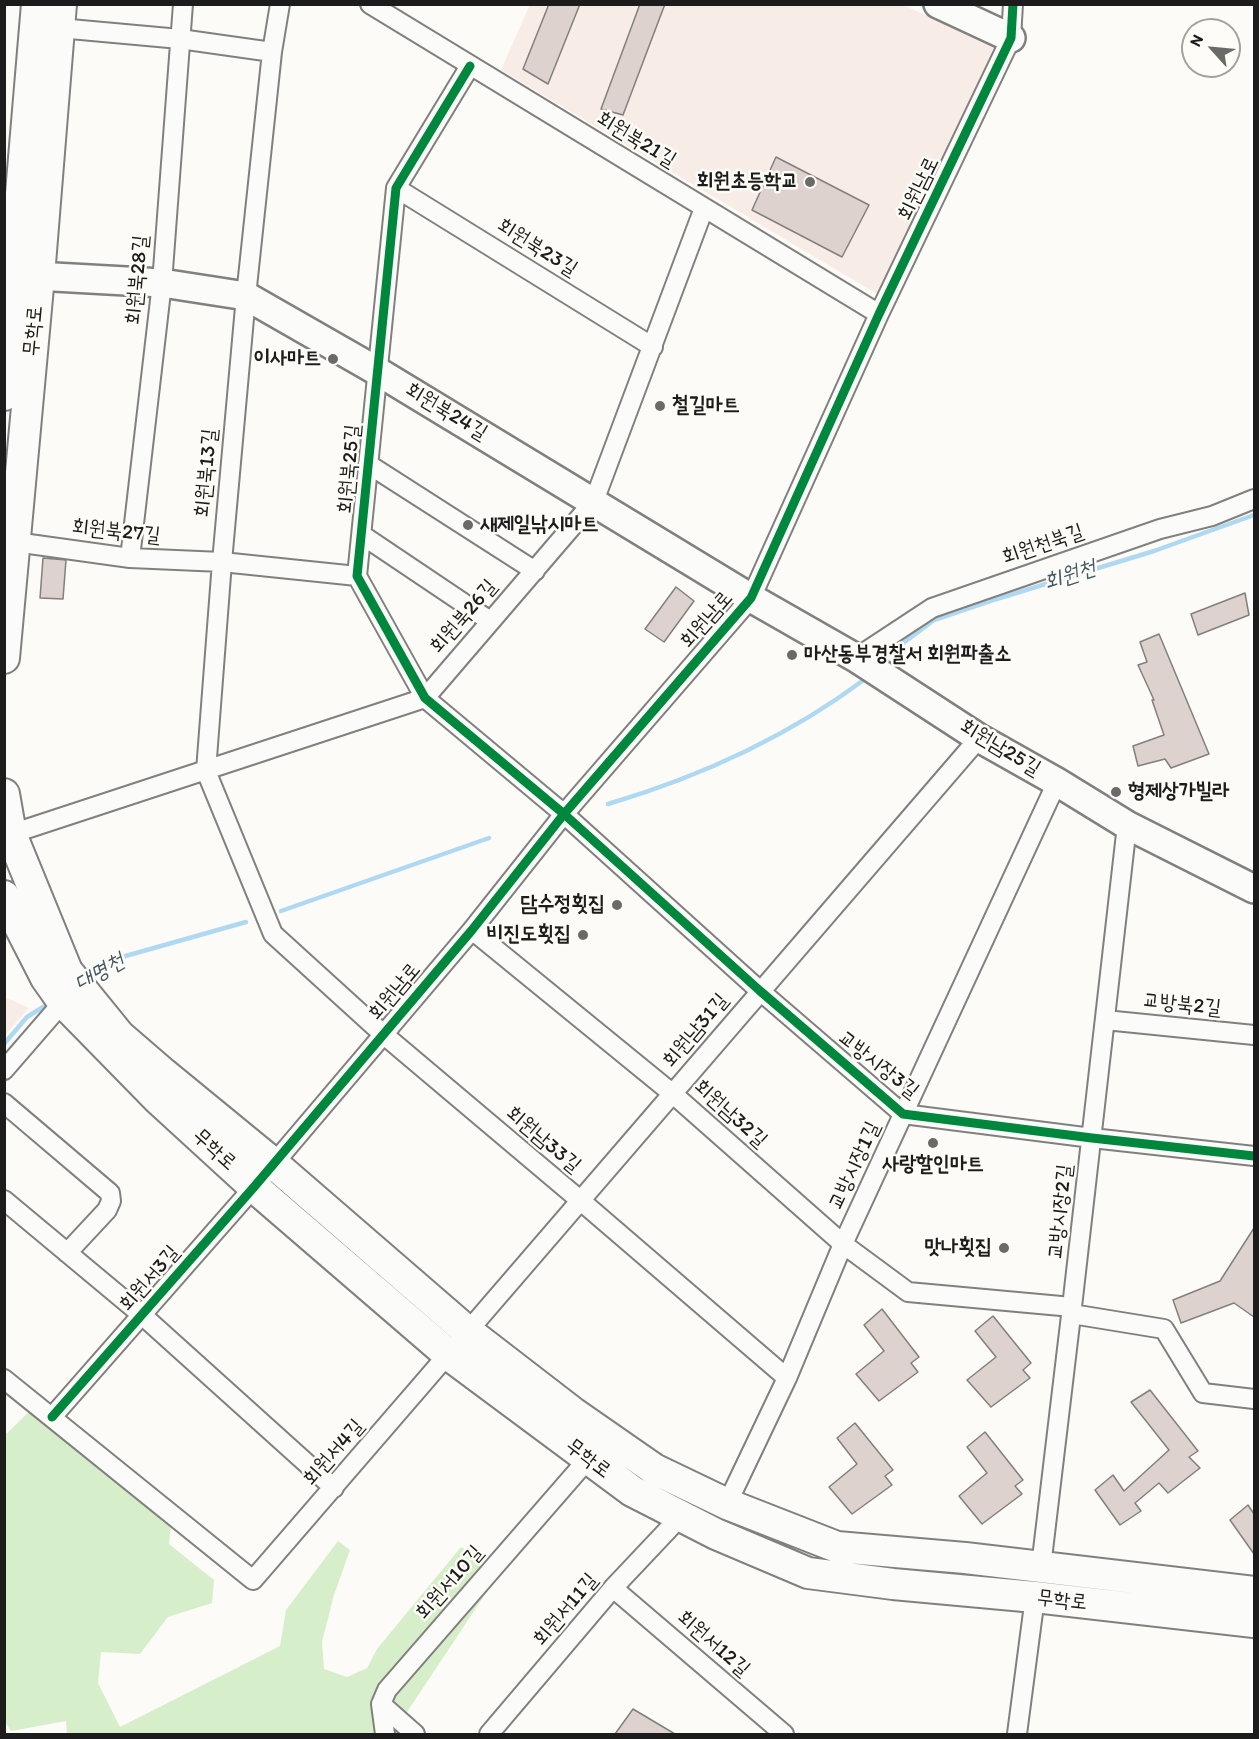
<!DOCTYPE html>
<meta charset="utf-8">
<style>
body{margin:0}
#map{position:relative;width:1259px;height:1739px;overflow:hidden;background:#fcfbf8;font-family:Itim,sans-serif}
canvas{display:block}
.frame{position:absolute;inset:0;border:6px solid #1c1c1c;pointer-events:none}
.north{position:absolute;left:1181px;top:18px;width:60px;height:60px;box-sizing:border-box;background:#fdfcf7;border:2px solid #a3a29f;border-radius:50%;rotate:297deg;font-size:16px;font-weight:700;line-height:24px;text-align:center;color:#1c1c1c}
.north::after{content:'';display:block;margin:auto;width:21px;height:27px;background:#6a6a69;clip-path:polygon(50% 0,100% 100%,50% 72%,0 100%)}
</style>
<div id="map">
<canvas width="1259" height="1739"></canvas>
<div class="frame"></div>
<div class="north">N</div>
</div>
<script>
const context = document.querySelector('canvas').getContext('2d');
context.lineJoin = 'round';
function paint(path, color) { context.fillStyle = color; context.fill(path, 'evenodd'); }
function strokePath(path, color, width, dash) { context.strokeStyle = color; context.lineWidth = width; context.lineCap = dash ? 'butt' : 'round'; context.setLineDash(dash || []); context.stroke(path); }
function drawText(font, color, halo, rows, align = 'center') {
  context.font = font + ' Itim,"Poor Story",sans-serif'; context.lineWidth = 5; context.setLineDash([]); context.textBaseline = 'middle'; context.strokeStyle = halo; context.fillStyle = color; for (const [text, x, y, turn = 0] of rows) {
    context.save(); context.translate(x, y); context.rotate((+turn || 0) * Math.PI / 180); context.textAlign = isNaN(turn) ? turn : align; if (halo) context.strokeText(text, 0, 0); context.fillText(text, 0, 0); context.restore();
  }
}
paint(new Path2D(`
 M530,4L903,5L997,47L877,294L501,70Z
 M5,997L29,1008L5,1035Z`), '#f7ede6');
paint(new Path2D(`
 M40,1401L172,1514L169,1544L214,1580L212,1603L168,1617L140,1654L101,1652L98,1683L120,1727L280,1646L286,1610L338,1541L350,1550L334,1595L322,1642L324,1669L347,1677L367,1668L377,1649L461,1547L502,1569L399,1724L410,1734H67L66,1721L11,1731L5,1722V1435Z`), '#d6efca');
strokePath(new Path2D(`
 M894,650L934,620L990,601L1154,551L1254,515
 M608,804C699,777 789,736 865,679
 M281,911L489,838
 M86,980L122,957L246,922
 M4,1044L27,1017L51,1002`), '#afd8f1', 4.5);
const building = new Path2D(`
 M549,4H580L548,84L523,69Z
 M640,4H665L623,115L601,109Z
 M776,157L869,205L842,257L752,210Z
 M43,558L66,560L63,599L40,598Z
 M676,587L694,601L664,642L645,629Z
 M1245,593L1249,615L1198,635L1191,614Z
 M1159,634L1209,754L1171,768L1165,759L1138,766L1133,746L1164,735L1152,700H1154L1138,665L1147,662L1140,642Z
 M1254,1228V1317L1234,1303L1181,1323L1173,1300L1220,1281Z
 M882,1309L919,1357L911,1363L918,1372L879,1401L856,1374L884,1351L864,1325Z
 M993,1316L1031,1363L1023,1370L1030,1378L991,1407L967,1380L996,1357L975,1331Z
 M1150,1390L1198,1451L1189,1457L1200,1468L1168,1493L1159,1483L1135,1503L1141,1511L1120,1525L1095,1490L1113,1475L1124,1491L1169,1450L1131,1402Z
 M855,1423L893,1470L885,1476L892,1485L852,1514L829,1487L857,1464L837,1438Z
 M985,1432L1023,1480L1015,1486L1022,1494L982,1524L959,1496L987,1473L967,1447Z
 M1248,1505L1254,1514V1554L1230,1520Z
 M633,1709L675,1734H615Z`);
paint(building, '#ddd2cd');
strokePath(building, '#81807f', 1.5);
const street = new Path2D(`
 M280,4L272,52L246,296L222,562L206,771L273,934L383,1034L581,1201L787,1378
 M370,4L879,314
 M59,28L180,39L272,52
 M470,66L396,188L357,576L425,698L564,814L759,990L903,1114L1092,1138L1254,1156
 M396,188L653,347
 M368,464L535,571
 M362,535L490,621
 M15,542L130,558L222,562L357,576
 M130,558L162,283L183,4
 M856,658L932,608L1160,529L1212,516L1254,499
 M11,834L425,698L594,501L704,208
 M472,930L673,1094L843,1244L908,1292L1072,1307
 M1105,1020L1254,1035
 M4,1070L63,1002
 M4,1103L110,1193L111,1201L107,1210L67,1253
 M4,1200L142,1315L334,1488
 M1072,1314L1164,1329L1203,1393L1254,1399
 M4,1379L253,1580C496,1300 736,1017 979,738
 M52,1417L254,1187L472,930L564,814L751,598L879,314L1011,38L1013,4
 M727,1504L787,1378L843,1244L1057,782
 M1041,1567L1072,1307L1127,825
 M613,1588L784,1734
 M381,1704L415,1734
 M385,1734L381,1704L387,1690L588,1459
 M489,1734L613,1588L680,1517
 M1017,1734L1035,1597`);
const secondary = new Path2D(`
 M938,4L1011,38
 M18,275L162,283L246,296L377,371L751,598L856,658L979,738L1057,782L1127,825L1254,889`);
const primary = new Path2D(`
 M4,395L37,4
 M4,658L39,276L61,4
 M4,794L11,834L67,971L119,1035L163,1073L274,1164L467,1331L572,1412L654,1469L727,1504L837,1547L965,1558L1254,1592
 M4,896L46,978L63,1002L159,1100L254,1187L449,1355L632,1491L716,1534L808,1573L893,1584L1035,1597L1254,1622`);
strokePath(street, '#81807f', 22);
strokePath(secondary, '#81807f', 32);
strokePath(primary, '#81807f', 34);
strokePath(street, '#fbfbf9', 18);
strokePath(secondary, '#fbfbf9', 27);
strokePath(primary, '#fbfbf9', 30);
strokePath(new Path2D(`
 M470,66L396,188L357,576L425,698L564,814L759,990L903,1114L1092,1138L1254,1156
 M52,1417L254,1187L472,930L564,814L751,598L879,314L1011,38L1013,4`), '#00873e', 9);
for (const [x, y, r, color] of [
 [810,182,6,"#6a6a69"],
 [333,359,6,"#6a6a69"],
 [660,406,6,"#6a6a69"],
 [468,525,6,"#6a6a69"],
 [792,655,6,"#6a6a69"],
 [1116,792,6,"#6a6a69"],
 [617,905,6,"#6a6a69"],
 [583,935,6,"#6a6a69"],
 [933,1143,6,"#6a6a69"],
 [1004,1248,6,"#6a6a69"]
]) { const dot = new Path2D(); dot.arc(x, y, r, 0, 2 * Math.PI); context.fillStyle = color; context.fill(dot); strokePath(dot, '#fdfcf7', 2); }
drawText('21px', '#1c1c1c', '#fdfcf7', [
 ["회원북21길",636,140,31],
 ["회원남로",919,189,-64],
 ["회원북23길",537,248,32],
 ["회원북28길",138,280,-85],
 ["무학로",34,331,-85],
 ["회원북24길",446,412,31],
 ["회원북25길",350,469,-85],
 ["회원북13길",207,473,-85],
 ["회원북27길",116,532,6],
 ["회원천북길",1043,545,-19],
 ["회원북26길",464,617,-49],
 ["회원남로",707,620,-49],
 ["회원남25길",1000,748,31],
 ["회원남로",395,992,-50],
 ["교방북2길",1182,1005,6],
 ["회원남31길",696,1031,-50],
 ["교방시장3길",878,1065,38],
 ["회원남32길",730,1114,42],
 ["회원남33길",543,1140,40],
 ["무학로",214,1150,42],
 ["교방시장1길",855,1166,-65],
 ["교방시장2길",1061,1212,-84],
 ["회원서3길",150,1279,-49],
 ["회원서4길",334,1453,-49],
 ["무학로",588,1459,37],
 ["회원서10길",450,1583,-49],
 ["무학로",1062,1601,6],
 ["회원서11길",566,1610,-50],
 ["회원서12길",713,1644,41]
]);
drawText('bold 21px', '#1c1c1c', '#fdfcf7', [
 ["회원초등학교",798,182],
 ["이사마트",321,359],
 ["철길마트",672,406,"left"],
 ["새제일낚시마트",480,525,"left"],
 ["마산동부경찰서 회원파출소",804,655,"left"],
 ["형제상가빌라",1128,792,"left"],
 ["담수정횟집",605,905],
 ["비진도횟집",571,935],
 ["사랑할인마트",933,1165,"center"],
 ["맛나횟집",992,1248]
], 'right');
drawText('italic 22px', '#445966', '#fdfcf7', [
 ["회원천",1070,576,-18],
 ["대명천",100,973,-30]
]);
</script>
